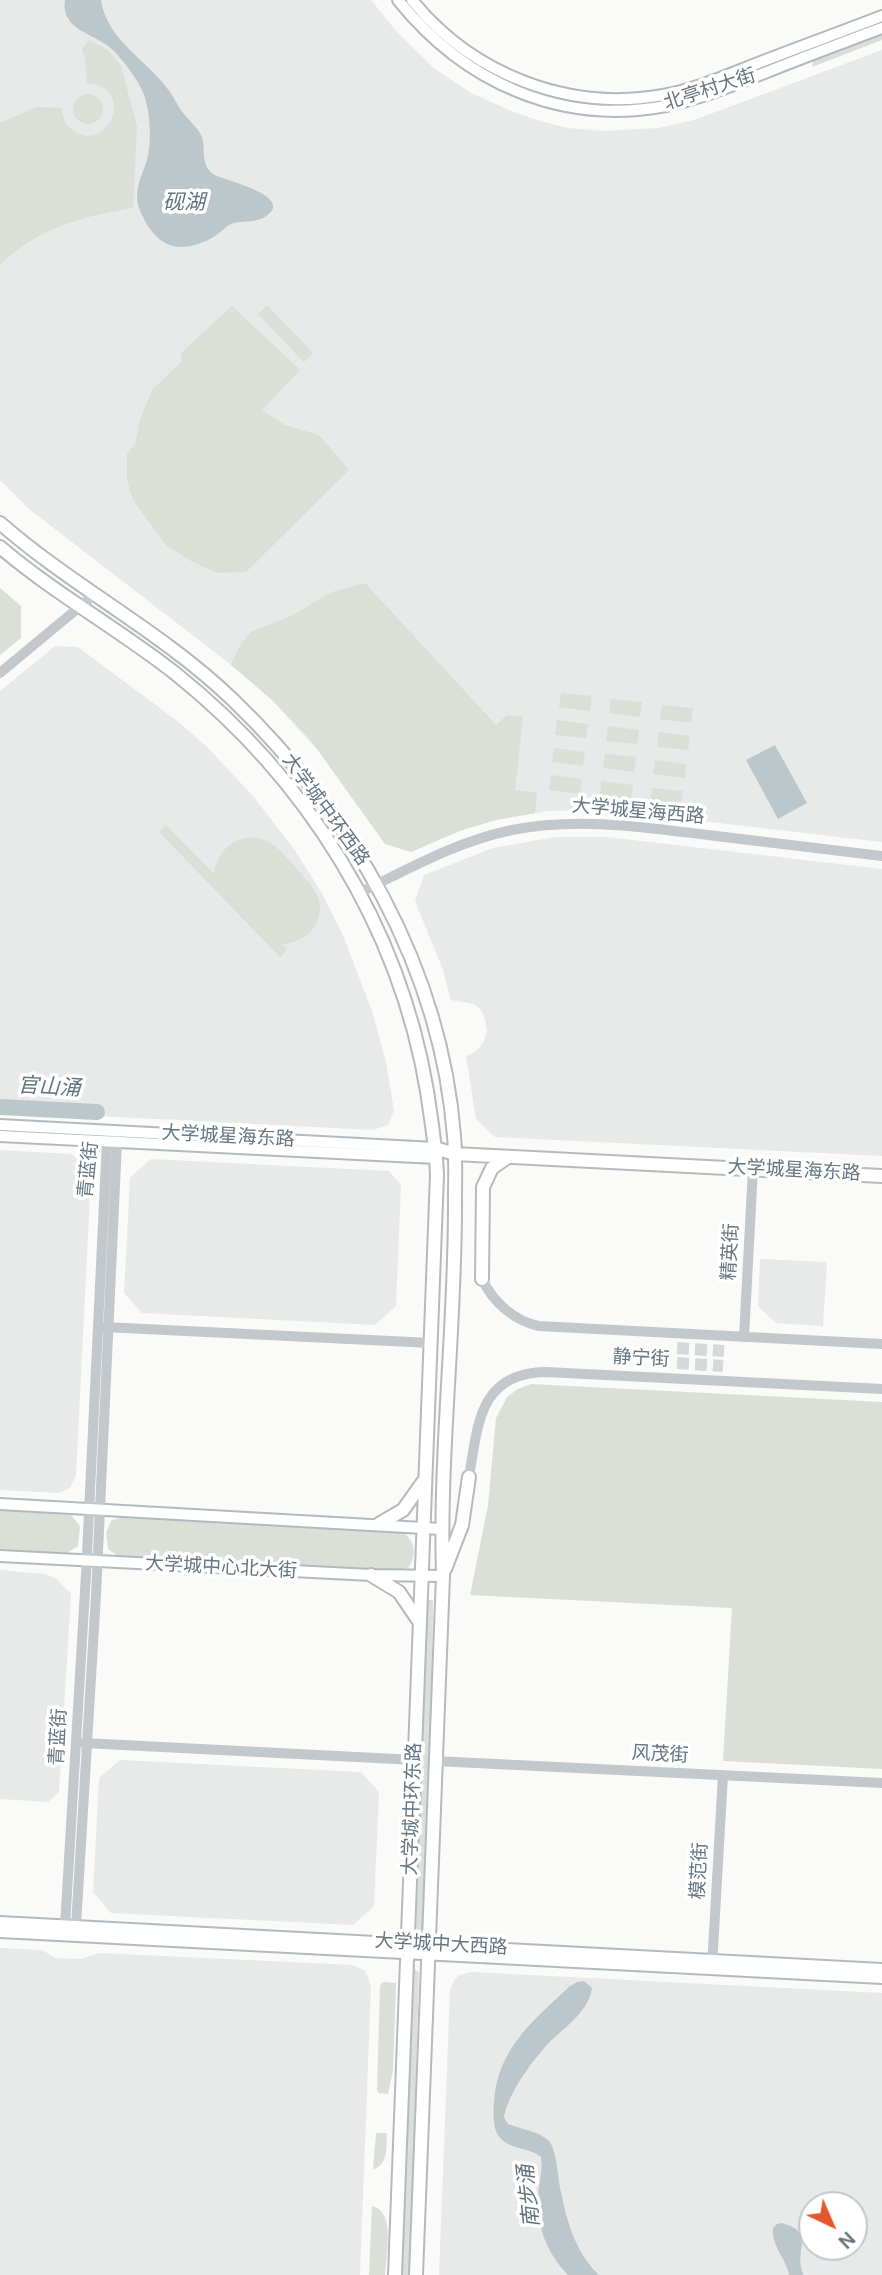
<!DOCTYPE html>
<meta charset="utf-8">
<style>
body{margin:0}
#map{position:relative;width:882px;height:2275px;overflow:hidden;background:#fafaf8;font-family:"DM Sans",sans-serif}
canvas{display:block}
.north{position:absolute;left:798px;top:2191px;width:70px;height:70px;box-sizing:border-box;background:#fff;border:2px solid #c1c8cd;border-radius:50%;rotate:136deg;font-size:19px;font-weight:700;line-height:28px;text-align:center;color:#657683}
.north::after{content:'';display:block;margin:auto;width:24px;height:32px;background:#e4572e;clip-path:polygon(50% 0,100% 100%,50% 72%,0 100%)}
</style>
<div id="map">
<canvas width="882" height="2275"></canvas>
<div class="north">N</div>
</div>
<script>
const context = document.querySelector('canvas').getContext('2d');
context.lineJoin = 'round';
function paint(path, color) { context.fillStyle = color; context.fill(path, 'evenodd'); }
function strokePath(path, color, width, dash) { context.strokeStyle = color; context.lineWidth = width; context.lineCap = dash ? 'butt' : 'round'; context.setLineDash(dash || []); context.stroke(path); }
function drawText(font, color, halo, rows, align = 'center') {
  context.font = font + ' "DM Sans","Noto Sans SC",sans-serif'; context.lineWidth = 7; context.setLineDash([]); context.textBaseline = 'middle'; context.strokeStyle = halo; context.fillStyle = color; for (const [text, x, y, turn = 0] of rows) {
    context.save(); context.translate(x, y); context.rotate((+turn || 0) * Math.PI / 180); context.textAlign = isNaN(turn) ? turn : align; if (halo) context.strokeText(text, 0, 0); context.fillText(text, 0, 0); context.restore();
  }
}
paint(new Path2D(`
 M0,0H371L397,32L435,69L471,93L514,112L540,121L568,128L603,131L658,128L694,120L882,50V842L632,813L585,810L548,811L496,820L453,833L411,852L385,844L323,756L272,700L252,681L29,509L0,480Z
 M55,646L78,647L176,720L206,746L253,796L294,849L323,895L342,933L372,1011L386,1062L394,1111L388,1125L373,1130L98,1116V1108L0,1103V691Z
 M555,837H607L882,869V1156L495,1137L476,1119L466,1056L475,1052L483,1043L487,1032L485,1019L481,1010L474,1004L451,1000L443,970L415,901L424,875L493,848Z
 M0,1150L72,1154L91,1175L76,1475L70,1488L59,1493L0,1490Z
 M151,1159L389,1171L401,1185L396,1306L375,1325L142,1313L124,1293L130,1178Z
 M760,1259L827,1262L823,1326L776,1323L758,1306Z
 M0,1570L45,1574L57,1579L71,1594L59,1792L48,1802L0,1799Z
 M120,1760L361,1772L379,1792L374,1906L353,1925L111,1913L93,1892L99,1778Z
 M0,1948L42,1950L56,1958L81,1959L99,1953L353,1965L365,1971L371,1986L360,2275H0Z
 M471,1972L882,1993V2275H439L450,1990L454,1980L459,1975ZM812,2205H854V2247H812Z`), '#e8e9e9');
paint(new Path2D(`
 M882,33V40L812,67L814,59Z
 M89,40L108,50L121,66L137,126L133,208C81,217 39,227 0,265V123L36,107L62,108C62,118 66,126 74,131C110,154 136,86 87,83L85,59L82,49Z
 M73 109a15 15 0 1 1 30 0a15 15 0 1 1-30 0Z
 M267,305L313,353L304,362L258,314Z
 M232,306L300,370L262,410L285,425L319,435L349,470L246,572L217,573L191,561L166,545L133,500L127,480V454L135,444L140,419L152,390L182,361L181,353Z
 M365,583L496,725L507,715L523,717L515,790L537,793L535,813L496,820L462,830L411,852L385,844L309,738L272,700L231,665L240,645L251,632L291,616L332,592Z
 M0,588L21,606V638L0,655Z
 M561,693L592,696L590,711L559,707Z
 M611,699L642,702L640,717L609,713Z
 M662,705L693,708L691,723L660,719Z
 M557,720L588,724L586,738L555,735Z
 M608,726L639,730L637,744L606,741Z
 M659,732L690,736L688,750L657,747Z
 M554,748L585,752L583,766L552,762Z
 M605,754L636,757L634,772L603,768Z
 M655,760L686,764L685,778L653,774Z
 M551,775L582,779L580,794L549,790Z
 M601,781L633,785L631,800L600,796Z
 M652,788L683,791L681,806L650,802Z
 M166,825L214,874C217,846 246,826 272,844C281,850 288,859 295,867C311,884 330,903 314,927C307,938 295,943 282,944L287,950L280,957L159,832Z
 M531,1384L882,1402V1769L723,1761L732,1608L470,1595L488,1505L496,1418L507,1397L518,1389Z
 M0,1510L71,1515L80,1526L78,1546L67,1553L0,1550Z
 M121,1517L400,1531C415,1538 418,1555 408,1568L397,1571L119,1557L108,1549L106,1533L111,1521Z
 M426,1600H433L432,1705L423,1928L418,1931L416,1927C421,1818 422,1709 426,1600Z
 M415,1969L419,1973L410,2275H401L412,1974Z
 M383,1982L396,1983L393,2071L388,2094L379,2093L377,2090L380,1986Z
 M376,2133H387C386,2148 389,2163 373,2170Z
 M372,2206C396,2211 386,2255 385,2275H369Z`), '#dadfd7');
paint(new Path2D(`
 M65,0H101C107,41 148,60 170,92C175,99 178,107 184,114C189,121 197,127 201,135C207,148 199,163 213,174C219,179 299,196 265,217C254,224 241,219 229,225C223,229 219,234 212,238C186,251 165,252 148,226C143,217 137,207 137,196C137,182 145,169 148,156C152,137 150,105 141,88C135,76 119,54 108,46C91,33 60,28 65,0Z
 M775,745L807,803L778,819L746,760Z
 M584,1981L592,1988C589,2013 560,2030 545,2047C529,2066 509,2092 504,2117L508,2124C520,2129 538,2131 548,2140C557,2148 558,2180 561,2192C567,2223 576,2253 599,2275H568C547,2253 536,2226 538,2195C539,2183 543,2170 541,2157C530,2147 507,2150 498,2135C493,2127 493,2113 494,2103C497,2049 532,2022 569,1987L577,1982Z
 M782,2223C818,2233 792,2252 804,2275H789C786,2258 771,2246 773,2228L777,2224Z`), '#bbc7cb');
strokePath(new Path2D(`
 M0,1107L97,1112`), '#bbc7cb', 16);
strokePath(new Path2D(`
 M677,1348L724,1351
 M677,1363L723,1366`), '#d5d9db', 12, [12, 6]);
const secondary = new Path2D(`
 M398,0C464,82 560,126 666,106C700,99 731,86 762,74C802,58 842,43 882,28
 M412,0C472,74 568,112 663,95C696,89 727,75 758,63C799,47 841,32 882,16
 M0,1125L435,1148
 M0,1136L436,1158
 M0,1504L441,1529
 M0,1556L371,1575L443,1576
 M0,1922L882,1969
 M0,1932L882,1978`);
const primary = new Path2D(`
 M0,523C73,587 161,631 232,699C352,814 441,968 454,1136C456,1157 455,1178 455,1198C456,1324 439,1450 443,1576L416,2275
 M0,547C55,594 119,629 176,674C307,779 399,925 427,1091C431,1119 436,1147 437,1175L395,2275
 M435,1148L455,1154L882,1176
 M482,1279L483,1187L492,1168L508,1157
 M379,1524L403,1510L423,1482
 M445,1569L462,1525L469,1477
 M371,1575L399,1592L418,1620`);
strokePath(secondary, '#b3babf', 14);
strokePath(primary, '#b5babe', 16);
strokePath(new Path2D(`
 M0,673L95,594
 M361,892C410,868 458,841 512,830C578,817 642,827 708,835C766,842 824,849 882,856
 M482,1279C493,1302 514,1321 539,1326L882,1344
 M104,1327L431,1343
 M744,1337L753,1169
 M469,1477C478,1424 479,1373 546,1372L882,1389
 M84,1743L415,1760
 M435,1761L882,1783
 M68,1932L65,1926L86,1574L107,1141L111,1134
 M73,1932L76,1926L96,1595L117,1142L114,1135
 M712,1967L723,1775`), '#c3c8cc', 10);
strokePath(secondary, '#fff', 10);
strokePath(primary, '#fff', 12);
drawText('19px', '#657683', '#fff', [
 ["北亭村大街",710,90,-18],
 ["大学城中环西路",325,810,54],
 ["大学城星海西路",638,812,5],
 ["大学城星海东路",228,1137,3],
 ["青蓝街",89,1170,-84],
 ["大学城星海东路",794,1171,3],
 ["精英街",731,1252,-87],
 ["静宁街",641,1359,3],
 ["大学城中心北大街",221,1568,3],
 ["青蓝街",59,1737,-87],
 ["风茂街",660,1755,3],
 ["大学城中环东路",413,1809,-88],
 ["模范街",700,1871,-87],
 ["大学城中大西路",441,1945,3]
]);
drawText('italic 21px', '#60757c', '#fff', [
 ["砚湖",184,203],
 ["官山涌",49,1088,3],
 ["南步涌",530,2196,-96]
]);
</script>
